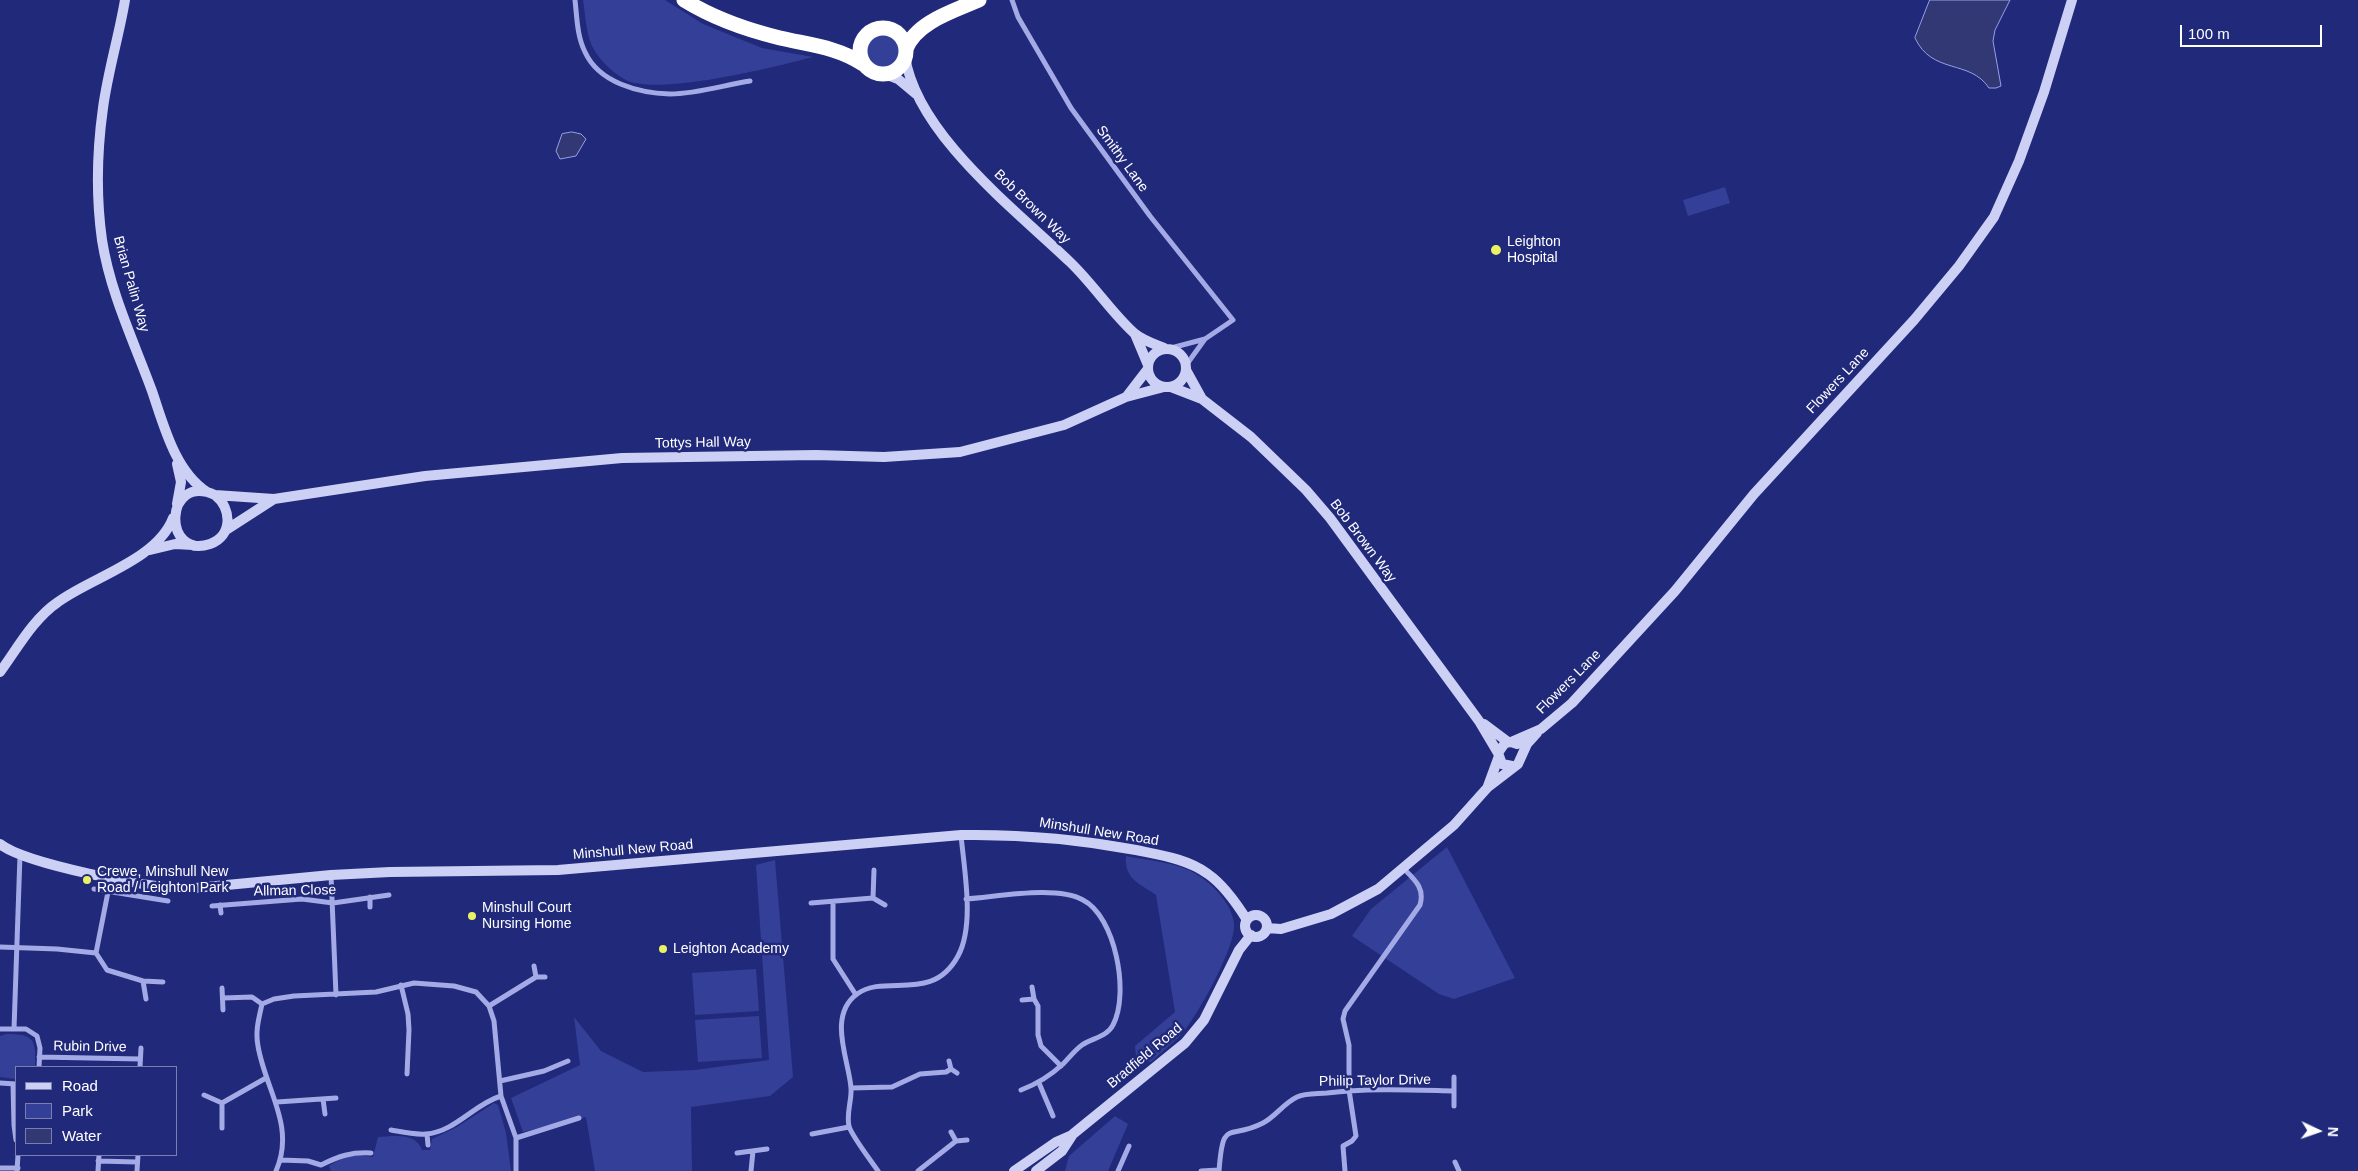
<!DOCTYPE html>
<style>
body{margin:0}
#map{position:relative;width:2358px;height:1171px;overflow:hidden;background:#21297a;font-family:Arial,sans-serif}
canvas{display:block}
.legend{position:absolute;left:15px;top:1066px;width:162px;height:90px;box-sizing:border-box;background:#21297a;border:1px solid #7a7faf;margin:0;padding:6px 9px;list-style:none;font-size:15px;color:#fff}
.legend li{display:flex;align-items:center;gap:10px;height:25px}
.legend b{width:25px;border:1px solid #7a7faf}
.north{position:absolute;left:2293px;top:1106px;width:50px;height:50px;-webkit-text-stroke:4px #21297a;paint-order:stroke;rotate:93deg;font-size:14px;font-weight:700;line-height:20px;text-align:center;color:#fff}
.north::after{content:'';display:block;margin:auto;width:18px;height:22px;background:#fff;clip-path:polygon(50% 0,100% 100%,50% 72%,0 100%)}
.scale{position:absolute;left:2180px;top:25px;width:142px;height:22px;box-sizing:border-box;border:2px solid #fff;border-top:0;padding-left:6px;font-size:15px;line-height:18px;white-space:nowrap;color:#fff;-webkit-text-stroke:4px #21297a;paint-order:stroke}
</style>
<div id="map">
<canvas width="2358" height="1171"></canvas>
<ul class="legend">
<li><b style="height:6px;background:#ccd0f5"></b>Road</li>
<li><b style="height:14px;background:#343f98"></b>Park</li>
<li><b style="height:14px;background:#313874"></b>Water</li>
</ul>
<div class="north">N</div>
<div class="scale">100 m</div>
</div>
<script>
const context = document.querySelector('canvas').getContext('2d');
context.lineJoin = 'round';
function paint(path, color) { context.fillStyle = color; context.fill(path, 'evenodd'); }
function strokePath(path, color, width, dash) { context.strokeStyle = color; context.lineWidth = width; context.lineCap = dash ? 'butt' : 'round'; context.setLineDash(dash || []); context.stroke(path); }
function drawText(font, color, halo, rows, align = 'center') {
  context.font = font + ' Arial,sans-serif'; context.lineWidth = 5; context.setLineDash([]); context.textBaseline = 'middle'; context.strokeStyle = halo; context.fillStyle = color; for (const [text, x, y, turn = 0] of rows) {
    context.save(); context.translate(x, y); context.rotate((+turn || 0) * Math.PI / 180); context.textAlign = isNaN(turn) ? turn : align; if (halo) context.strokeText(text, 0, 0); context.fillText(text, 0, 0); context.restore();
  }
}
paint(new Path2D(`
 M583,0H665L703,24L762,48L813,57C775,67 659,96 626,80C612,73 595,56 590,41C586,29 585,13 583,0Z
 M865 51a18 18 0 1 1 36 0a18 18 0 1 1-36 0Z
 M1725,187L1730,203L1688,216L1683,200Z
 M1447,847L1515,978L1454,999L1439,994L1352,936L1371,909Z
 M1126,856C1149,861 1180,862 1199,876C1214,885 1233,906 1234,924C1236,947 1196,1019 1180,1036C1171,1045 1160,1053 1151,1062H1143L1136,1056L1135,1046L1175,1012L1156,895C1139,883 1124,879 1126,856Z
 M775,860L793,1077L770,1096L691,1107L692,1171H595L586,1117L523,1132L511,1098L580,1065L574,1017L601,1051L643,1072L695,1070L769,1060L756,865Z
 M756,969L759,1011L695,1015L692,973Z
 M759,1016L762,1058L698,1062L695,1020Z
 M6,1034C35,1034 36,1040 35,1067H16V1079L0,1077V1036Z
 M494,1103L498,1105L506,1133L511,1171H331L329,1166C344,1156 355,1154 373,1157L378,1137C394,1136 416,1132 422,1150H430L432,1139L457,1127Z
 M1115,1116L1128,1124L1108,1171H1065L1069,1156Z`), '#343f98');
const water = new Path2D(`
 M1930,0H2010L1995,30L1993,41L2001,86L1996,88H1989C1970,59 1932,75 1915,38Z
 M572,132L581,134L586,139L576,156L560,159L556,151L562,134Z`);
paint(water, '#313874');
strokePath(water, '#96a0e7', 1);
strokePath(new Path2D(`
 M575,0C577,18 577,36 585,52C599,83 639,93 670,94C697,94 724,85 750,81
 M1012,0L1018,17L1071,108L1150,216L1233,320L1205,339L1171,348
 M1187,364L1205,339
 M331,875L336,995
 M94,889L168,901
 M873,898L885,905
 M966,899C997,897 1056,885 1083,900C1115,916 1130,993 1113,1025C1107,1037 1092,1038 1082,1045C1075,1050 1069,1058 1063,1064C1050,1076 1037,1084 1021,1090
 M833,902V959L856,995
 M811,903L873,898L874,870
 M220,905L221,913
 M212,906L302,899L333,903L389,895
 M370,907V897
 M0,947L57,949L96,953L107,970L143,981L163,982
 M96,953L108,892
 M534,966L536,977
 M143,981L146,999
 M401,985L408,1014L409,1030L407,1074
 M1032,987L1034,999L1038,1006V1035L1041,1046L1061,1066
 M222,988L223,1010
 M223,998L252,997L262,1004
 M1022,1000L1034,999
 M489,1006L536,977H545
 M0,1029H26L37,1036L40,1048L39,1067
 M14,1029L20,855
 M39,1057L140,1059
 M949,1061L951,1069
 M140,1067L141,1048
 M1454,1077V1106
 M500,1081L544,1071L568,1061
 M0,1083L16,1084
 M1039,1083L1053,1116
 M13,1084L14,1125L16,1140
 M851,1088L892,1087L920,1074L946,1072L951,1069L957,1073
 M204,1095L222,1103
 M323,1099L325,1114
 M277,1102L336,1098
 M222,1128V1103L266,1078
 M391,1130C402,1132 414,1135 426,1134C455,1132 474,1104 501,1096
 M951,1132L956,1141
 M427,1134L428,1145
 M812,1134L849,1127
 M516,1138L579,1118
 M737,1153L767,1149
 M281,1160L308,1161L321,1165C339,1156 351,1152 371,1153
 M98,1161L137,1162
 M1455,1162L1459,1171
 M0,1168H18
 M17,1171L18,1155
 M98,1171L99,1155
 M137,1171L138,1155
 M276,1171C296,1126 265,1089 258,1046C255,1031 259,1018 262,1004L274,999L294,996L376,992L414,983L454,986L476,992L489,1006L494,1021L501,1096L516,1138V1171
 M751,1171L753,1151
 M878,1171C872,1162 851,1135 849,1126C846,1114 852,1100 851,1088C849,1060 827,1016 857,994C886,973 932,1004 958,956C975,925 964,869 961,835
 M918,1171L956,1141L967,1140
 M1118,1171L1129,1146
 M1201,1171L1219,1170
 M1219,1171C1223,1117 1228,1141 1263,1123C1275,1117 1284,1103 1297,1097C1306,1093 1316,1094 1327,1093C1369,1088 1411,1090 1454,1091
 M1345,1171L1343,1146L1352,1141L1356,1136L1349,1090V1045L1343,1019L1345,1011L1420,905C1425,888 1415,880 1403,868`), '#a3aae5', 5);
strokePath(new Path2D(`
 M125,0C119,36 108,71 103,108C97,151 96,197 102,240C110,292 134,342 152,391C164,426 175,471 207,492
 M905,56C916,134 1016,210 1070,262C1093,284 1111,312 1134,333C1142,340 1154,344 1164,348
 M885,74L898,79L916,94
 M1135,334L1148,365
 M1148 368a19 19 0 1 1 38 0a19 19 0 1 1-38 0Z
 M1186,370L1202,399
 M1171,387L1202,399L1251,437L1306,490L1330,518L1407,623L1479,721L1498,753
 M1127,396L1147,370
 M177,464L181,482L177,504
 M215,495C232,508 233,536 210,544C162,560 164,472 215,495L274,499L425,476L622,458L816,455L884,457L960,452L1064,425L1126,397L1164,387
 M226,530L274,499
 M150,550L175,544L193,545
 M0,672C17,649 33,619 58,602C92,577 157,560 173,518
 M1484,724L1508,742
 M1511,742L1541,729L1572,703L1675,591L1754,494L1914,320L1959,266L1994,217L2019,161L2044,92L2072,0
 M1512,766L1502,764L1498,753L1505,743L1511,742L1517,744
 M1488,786L1499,756
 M0,844C25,864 150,888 185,889L331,875L390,872L558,870L961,835C1021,834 1078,839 1136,850C1160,855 1188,859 1208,874C1224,885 1237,904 1247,920
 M1245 926a11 11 0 1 1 22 0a11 11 0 1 1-22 0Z
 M1267,928L1281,929L1331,914L1378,889L1454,825L1488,787L1518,764L1527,744L1537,733
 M1014,1171L1056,1142L1072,1135
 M1036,1171L1062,1151L1073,1134L1185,1043L1204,1020L1239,950L1251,935`), '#ccd0f5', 10);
strokePath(new Path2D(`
 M684,0C713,18 747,30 780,38C810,45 837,47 863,64
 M860 51a23 23 0 1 1 46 0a23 23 0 1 1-46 0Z
 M906,49C916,22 954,11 979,0`), '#fff', 15);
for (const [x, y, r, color] of [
 [1496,250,6,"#eaf264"],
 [87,880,5,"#eaf264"],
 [472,916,5,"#eaf264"],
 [663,949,5,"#eaf264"]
]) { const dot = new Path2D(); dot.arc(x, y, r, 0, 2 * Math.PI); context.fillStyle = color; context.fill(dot); strokePath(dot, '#21297a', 2); }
drawText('14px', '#fff', '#21297a', [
 ["Smithy Lane",1122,159,54],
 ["Bob Brown Way",1032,207,44],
 ["Brian Palin Way",131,284,74],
 ["Flowers Lane",1838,381,-47],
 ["Tottys Hall Way",703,443,-1],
 ["Bob Brown Way",1363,541,53],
 ["Flowers Lane",1569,682,-45],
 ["Minshull New Road",1099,832,9],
 ["Minshull New Road",633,850,-5],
 ["Allman Close",295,891,-1],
 ["Rubin Drive",90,1047,1],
 ["Bradfield Road",1145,1056,-40],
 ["Philip Taylor Drive",1375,1081,-1]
]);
drawText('14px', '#fff', '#21297a', [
 ["Leighton",1507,242],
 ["Hospital",1507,258],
 ["Crewe, Minshull New",97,872],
 ["Road / Leighton Park",97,888],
 ["Minshull Court",482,908],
 ["Nursing Home",482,924],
 ["Leighton Academy",673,949]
], 'left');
</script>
